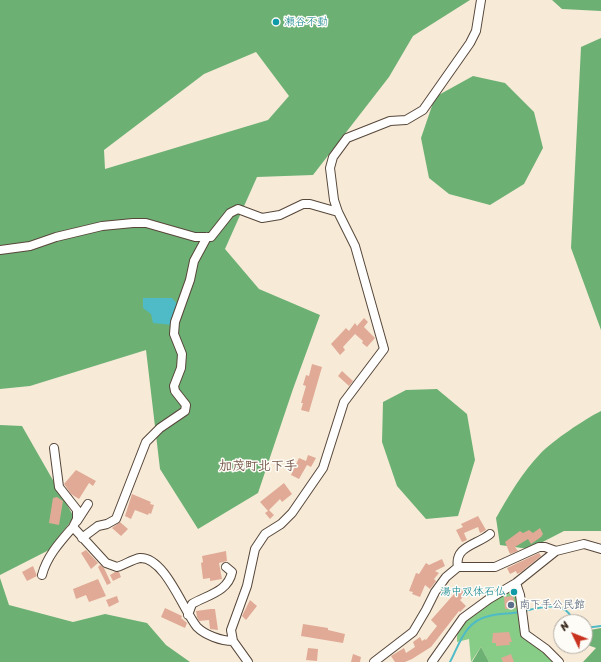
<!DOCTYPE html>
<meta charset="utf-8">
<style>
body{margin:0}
#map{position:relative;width:601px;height:662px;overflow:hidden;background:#f7ebd8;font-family:Sriracha,sans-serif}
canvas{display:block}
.north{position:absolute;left:553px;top:614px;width:40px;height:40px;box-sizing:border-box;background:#fdfcf7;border:1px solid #afa8a0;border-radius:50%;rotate:313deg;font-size:11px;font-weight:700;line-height:16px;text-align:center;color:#3b2a1e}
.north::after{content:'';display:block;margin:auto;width:14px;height:18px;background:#c8321e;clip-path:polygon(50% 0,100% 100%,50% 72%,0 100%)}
</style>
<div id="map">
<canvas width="601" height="662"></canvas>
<div class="north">N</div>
</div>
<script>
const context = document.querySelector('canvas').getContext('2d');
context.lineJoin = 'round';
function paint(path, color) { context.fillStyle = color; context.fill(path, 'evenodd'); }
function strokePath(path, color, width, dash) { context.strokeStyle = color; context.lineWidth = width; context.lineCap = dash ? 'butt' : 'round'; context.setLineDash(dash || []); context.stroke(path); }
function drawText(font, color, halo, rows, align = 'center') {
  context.font = font + ' Sriracha,"Klee One",sans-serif'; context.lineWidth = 3; context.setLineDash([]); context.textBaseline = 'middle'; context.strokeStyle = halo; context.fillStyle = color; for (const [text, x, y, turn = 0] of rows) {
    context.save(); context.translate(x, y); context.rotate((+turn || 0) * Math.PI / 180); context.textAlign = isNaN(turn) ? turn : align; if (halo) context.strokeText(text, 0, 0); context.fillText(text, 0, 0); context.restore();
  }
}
paint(new Path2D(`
 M514,588L517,590L521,630L556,662H489L481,647L471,662L469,639L457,642C457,638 457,633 458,630C465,614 499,597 514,588Z`), '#87cd87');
paint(new Path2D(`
 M0,0H470L413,36L389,77L313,175L257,177L225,249L259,289L320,315L293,389L258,493L198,529L160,469L146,350L30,386L0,389ZM256,52L289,96L268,120L105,169L104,150L204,74Z
 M552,0H601V11L562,9Z
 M601,38V330L571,248L581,47Z
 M473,76L505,83L534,112L543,148L524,184L490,205L449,194L429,178L421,138L435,97Z
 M437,389L467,414L475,460L458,516L426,519L397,486L382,442L383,402L406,390Z
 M601,411V531H564L529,549L500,545L496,518C509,495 522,473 540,454C552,441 585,419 601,411Z
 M0,425L22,426L74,517L49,550L0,575Z
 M0,578L9,605L73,622L105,614L147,623L166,645L190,662H0Z
 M601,628V662H583L596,648L585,644V631Z
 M481,647L489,662H472Z`), '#6db074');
paint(new Path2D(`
 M143,298H172L179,306L172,325L153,323L151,314L143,308Z`), '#4ebbc7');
strokePath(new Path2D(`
 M524,611C541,607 567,599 573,622
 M585,628L601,626
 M450,662C460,643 465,621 489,616C499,613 510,614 520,612`), '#4ebbc7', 2);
paint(new Path2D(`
 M364,318L368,322L364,327L375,338L367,347L362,343L363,341L355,334L343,347L345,350L340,355L331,344L346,328L349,331L355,323L357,326Z
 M312,364L322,367L309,412L301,410L303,403H301L306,386L303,385L306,375L309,376Z
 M342,371L353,381L349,386L338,376Z
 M308,455L316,458L311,467L307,465L299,479L291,475L299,458L306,461Z
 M76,470L96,481L93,486L89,483L79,499L71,494L64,484Z
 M284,483L292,494L282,502L280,499L269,510L274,515L270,519L265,513L268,511L260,502Z
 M132,494L151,502L150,504L154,505L151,514L149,513L148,515L135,510L131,519L125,516Z
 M57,497L63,501L59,525L49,523L53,498Z
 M478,516L486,530L480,533L478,527L464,533L467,540L462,542L456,530L463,527L461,524Z
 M120,522L128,529L121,536L112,528Z
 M540,528L543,534L541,537L531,544L528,539L515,547L518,551L510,554L505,542L520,531L523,533L529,530L533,533Z
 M86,550L98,563L91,569L81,553Z
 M226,551L227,561L219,563L222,579L210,581V578L203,579L201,563L203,562L202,556Z
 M539,553L541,556L521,572L517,574L516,571L510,574L507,568Z
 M442,559L445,566L435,571L439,573L434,579L436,581L430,589L425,585L420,597L412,594L413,592L409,591L416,573L419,574L426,563L429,565Z
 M100,565L104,568L111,583L107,585L98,567Z
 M33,566L37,576L27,581L22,572Z
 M115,572H119L121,577L113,581L110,575Z
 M98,579L106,596L89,602L86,595L76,599L73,589Z
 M464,586L469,591L460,600L466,606L460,612L459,611L431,647L412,659L405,662H395L391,656L404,648L406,653L415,647L413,642L420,637L422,641L425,639L426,640L437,626L431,620L455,593Z
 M117,596L119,602L109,607L106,600Z
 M513,596L516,608L505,609L504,597Z
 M250,600L257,606L246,620L242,616Z
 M165,608L182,616L181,618L187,623L185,628L161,617Z
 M211,609H215L218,630L210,629L209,620L199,621L197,617L196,611Z
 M303,624L328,628V630L345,634L343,643L301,636Z
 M509,632L512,642H509L510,645L496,646V643H492L493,633Z
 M308,648L318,649L317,661L306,660Z
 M353,654L361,657L360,662H351Z
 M511,654L514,662H503L501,658Z`), '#e0aa97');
const minor = new Path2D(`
 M0,250L30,246L56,237L102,226L133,223H146L195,237H211L230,213L238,209L262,218L280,215L303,204H310L338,212
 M54,448L59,487L77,510V519L73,527
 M77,521L88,504
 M82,538L98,526L107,524L116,519L146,442L160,428L185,411L186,405L175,391L174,386L181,368L182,354L174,334L175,322L190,280L194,261L207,237
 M458,567C454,546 477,545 490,534
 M42,575C47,556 60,542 73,527L106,563L117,567C124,565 133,559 140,558C165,557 183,610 197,627C205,635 221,641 233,641
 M516,583L520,595L525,634L546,649L559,662
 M188,615L192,604C207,595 228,592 232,572L226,567
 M248,662L233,641L231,630L247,586L255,549L265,534L281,524L292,513L323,468L344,402L384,349L355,246L338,212L334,200L330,168L333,157L347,138L390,121L406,120L423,110L470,43L476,31L481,0
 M374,662L413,632L426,610L435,592L446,577L458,567H495L539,547H545L556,551
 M432,662L463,618L489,599L516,583L556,551L584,544L601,549`);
strokePath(minor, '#57473a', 10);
strokePath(minor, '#fff', 8);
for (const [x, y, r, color] of [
 [276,22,4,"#0f9aa8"],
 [514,592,4,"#0f9aa8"],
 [511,605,4,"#5c6f8a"]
]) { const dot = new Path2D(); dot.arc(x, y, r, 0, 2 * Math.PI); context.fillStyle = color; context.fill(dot); strokePath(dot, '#fdfcf7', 1.5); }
drawText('11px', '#0d838f', '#fdfcf7', [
 ["瀬谷不動",284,22],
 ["湯中双体石仏",506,592,"right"]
], 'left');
drawText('11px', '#4e5e75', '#fdfcf7', [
 ["南下手公民館",519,605]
], 'left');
drawText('bold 13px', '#755748', '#fdfcf7', [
 ["加茂町北下手",258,467]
]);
</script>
